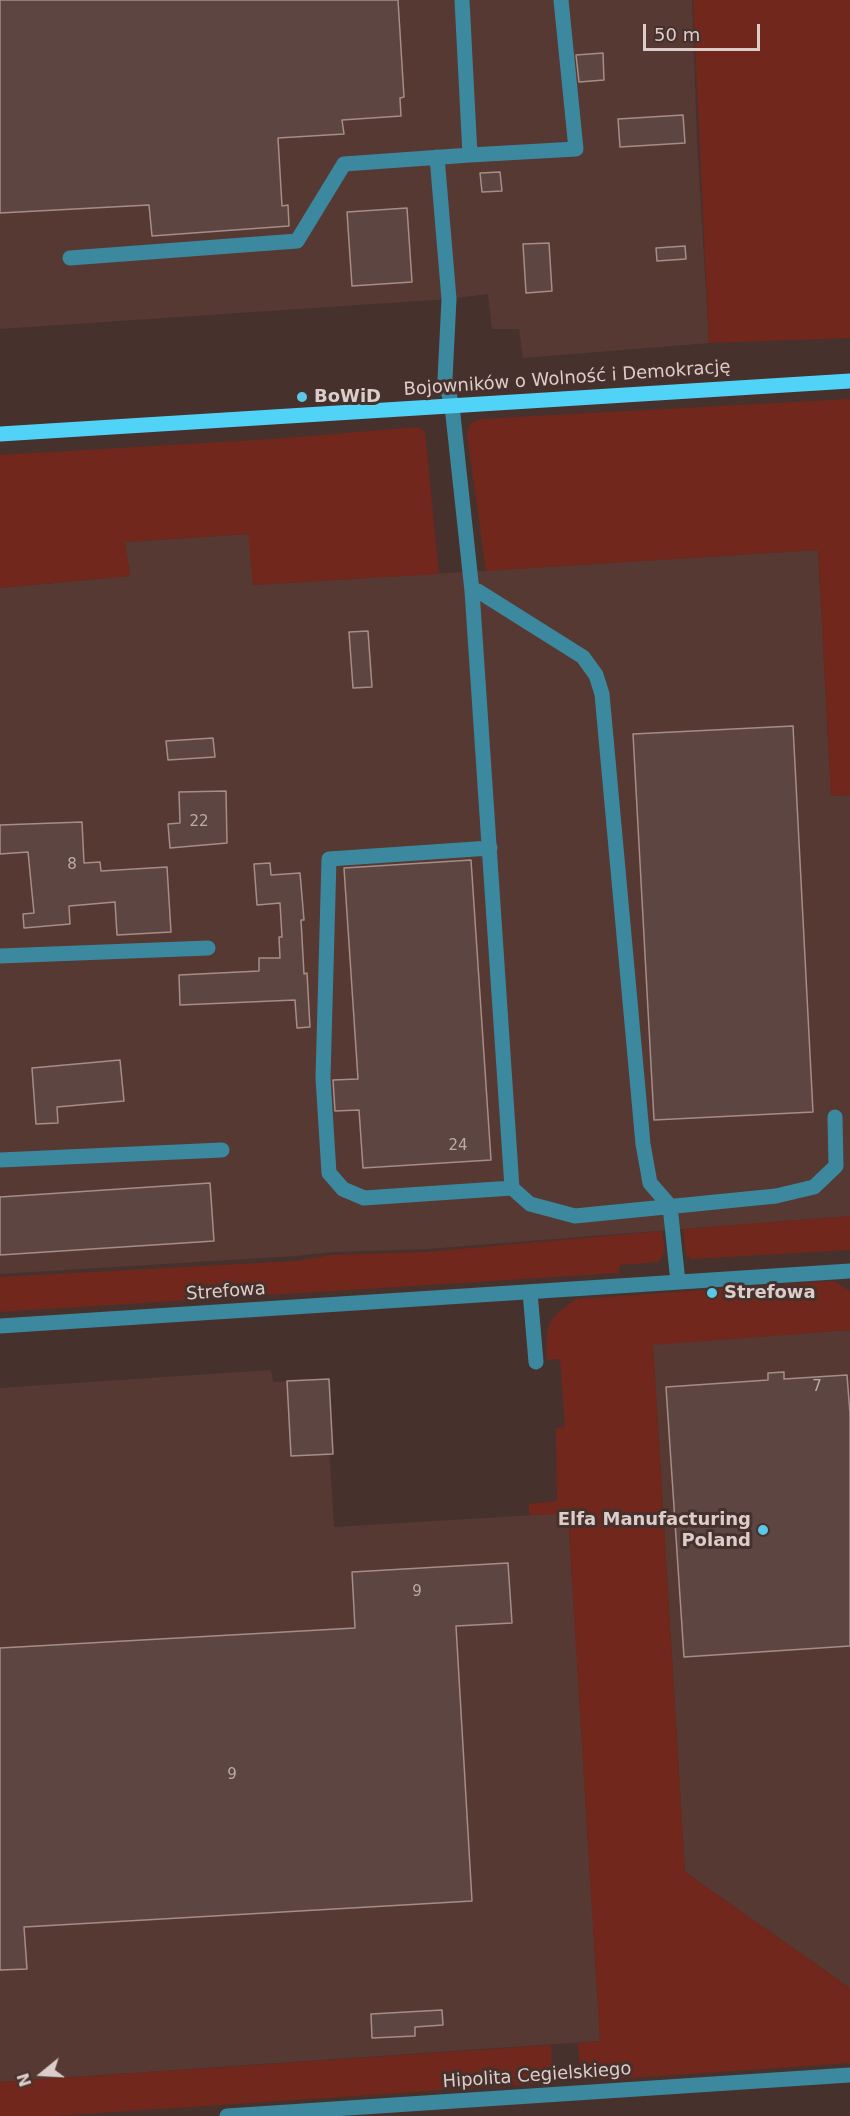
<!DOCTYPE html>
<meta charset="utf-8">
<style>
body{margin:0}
#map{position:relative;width:850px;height:2116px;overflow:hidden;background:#47312d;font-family:"DejaVu Sans",sans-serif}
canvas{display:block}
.north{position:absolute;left:12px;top:2044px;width:60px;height:60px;-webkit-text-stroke:4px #47312d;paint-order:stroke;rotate:252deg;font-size:16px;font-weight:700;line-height:24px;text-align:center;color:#dccdcb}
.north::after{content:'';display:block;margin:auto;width:21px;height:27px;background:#dccdcb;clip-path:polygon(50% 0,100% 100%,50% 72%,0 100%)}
.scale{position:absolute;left:643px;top:24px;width:117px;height:27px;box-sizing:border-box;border:3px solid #dccdcb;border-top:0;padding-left:8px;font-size:18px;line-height:21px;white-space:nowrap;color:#dccdcb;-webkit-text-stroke:4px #47312d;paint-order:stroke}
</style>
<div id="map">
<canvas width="850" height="2116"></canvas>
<div class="north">N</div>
<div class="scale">50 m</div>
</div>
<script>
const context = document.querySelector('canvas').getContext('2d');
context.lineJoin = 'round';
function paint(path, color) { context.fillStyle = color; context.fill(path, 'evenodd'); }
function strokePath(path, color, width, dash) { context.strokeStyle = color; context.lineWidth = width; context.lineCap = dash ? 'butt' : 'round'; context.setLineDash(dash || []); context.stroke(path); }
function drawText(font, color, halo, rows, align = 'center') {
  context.font = font + ' "DejaVu Sans",sans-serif'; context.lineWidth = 6; context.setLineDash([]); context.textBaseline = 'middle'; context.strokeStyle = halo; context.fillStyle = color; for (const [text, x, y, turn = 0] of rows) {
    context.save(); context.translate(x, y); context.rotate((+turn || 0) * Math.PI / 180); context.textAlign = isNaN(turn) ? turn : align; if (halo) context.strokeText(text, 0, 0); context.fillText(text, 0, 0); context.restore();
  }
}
paint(new Path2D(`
 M0,0H692L697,140L709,343L523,358L519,329H492L488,294L449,299L0,329Z
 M249,534L254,585L818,550L831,796L850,795V1216L427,1249L333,1252L295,1256L0,1274V588L130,576L125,542Z
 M850,1330V1988L685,1872L653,1344Z
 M271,1370L273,1382L325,1379L334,1527L568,1513L600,2041L0,2082V1388Z`), '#563933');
paint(new Path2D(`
 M693,0H850V338L709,343Z
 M850,399V795L831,796L818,550L486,571L467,434L470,424L480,419Z
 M418,427L425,432L439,574L253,585L248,534L125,542L130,576L0,588V455L273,439Z
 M850,1216V1250L691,1259L686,1255L683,1229Z
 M662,1231L665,1251L659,1262L620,1265L619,1273L0,1312V1277L296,1261L332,1255L426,1252Z
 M834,1281L850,1291V1330L653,1345L685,1872L850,1988V2063L601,2080L580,2072L578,2043L600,2041L568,1514L529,1515V1504L557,1501L556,1428L565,1427L560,1359L547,1360C546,1324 545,1321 576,1299Z
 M551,2045L552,2074L536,2084L54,2116H0V2082Z`), '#72271c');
const building = new Path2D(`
 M0,0H398L404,97L400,98L401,116L342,120L344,134L278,138L282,206L288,205L289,226L152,236L149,205L0,213Z
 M603,53L604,80L579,82L576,55Z
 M683,115L685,143L620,147L618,119Z
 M500,172L502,191L482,192L480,173Z
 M407,208L412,282L352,286L347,212Z
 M549,243L552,291L526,293L523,244Z
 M685,246L686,259L657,261L656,248Z
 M368,631L372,687L353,688L349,632Z
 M793,726L813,1112L654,1120L633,734Z
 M213,738L215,757L168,760L166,741Z
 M226,791L227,843L170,848L168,824L180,823L179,792Z
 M82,822L84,863L100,862L101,871L167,867L171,932L117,935L115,902L69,906L70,924L24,928L23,914L34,913L28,852L0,854V825Z
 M471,860L491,1160L363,1168L359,1110L335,1111L333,1080L358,1079L344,868Z
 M270,863L271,875L300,873L304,920H301L304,974L307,973L310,1027L297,1028L295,1000L180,1005L179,975L259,971V958H280L279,937H282L280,903L257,905L254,864Z
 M120,1060L124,1101L57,1107L58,1123L36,1124L32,1068Z
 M210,1183L214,1241L0,1255V1197Z
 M784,1372V1379L847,1375L850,1414V1646L684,1657L666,1387L768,1380V1373Z
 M329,1379L333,1454L291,1456L287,1381Z
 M508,1563L512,1623L456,1626L472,1901L24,1927L27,1969L0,1970V1648L355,1628L352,1572Z
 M442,2010L443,2025L415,2027V2036L372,2038L371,2014Z`);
paint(building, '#5d4641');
strokePath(building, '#a78d88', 1.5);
strokePath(new Path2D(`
 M462,0L470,155L576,149L561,0
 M437,157L449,299L445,379L452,406L472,591
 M70,258L297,241L344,164L470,155
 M490,848L329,859L323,1078L329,1173L343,1189L364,1198L512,1188L530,1204L575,1216L776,1196L814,1187L836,1166L835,1117
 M0,956L208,948
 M0,1160L222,1150
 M512,1188L472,591H478L583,657L596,675L602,694L643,1144L650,1183L670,1206L678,1282
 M530,1292L536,1362
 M0,1326L850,1271
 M227,2116L850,2075`), '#3c889e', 15);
strokePath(new Path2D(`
 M0,434L850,381`), '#50d3f7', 15);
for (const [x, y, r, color] of [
 [302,397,6,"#5bc8e7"],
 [712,1293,6,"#5bc8e7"],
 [763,1530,6,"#5bc8e7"]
]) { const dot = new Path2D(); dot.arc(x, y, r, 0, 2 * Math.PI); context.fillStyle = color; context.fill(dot); strokePath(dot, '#47312d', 2); }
drawText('15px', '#bcaba8', null, [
 ["22",199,822],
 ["8",72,865],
 ["24",458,1146],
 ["7",817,1387],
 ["9",417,1592],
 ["9",232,1775]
]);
drawText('18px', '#dccdcb', '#47312d', [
 ["Bojowników o Wolność i Demokrację",567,379,-4],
 ["Strefowa",226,1292,-4],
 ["Hipolita Cegielskiego",537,2076,-4]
]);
drawText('bold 18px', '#dccdcb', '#47312d', [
 ["BoWiD",314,397],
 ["Strefowa",724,1293],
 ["Elfa Manufacturing",751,1520,"right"],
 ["Poland",751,1541,"right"]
], 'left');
</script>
